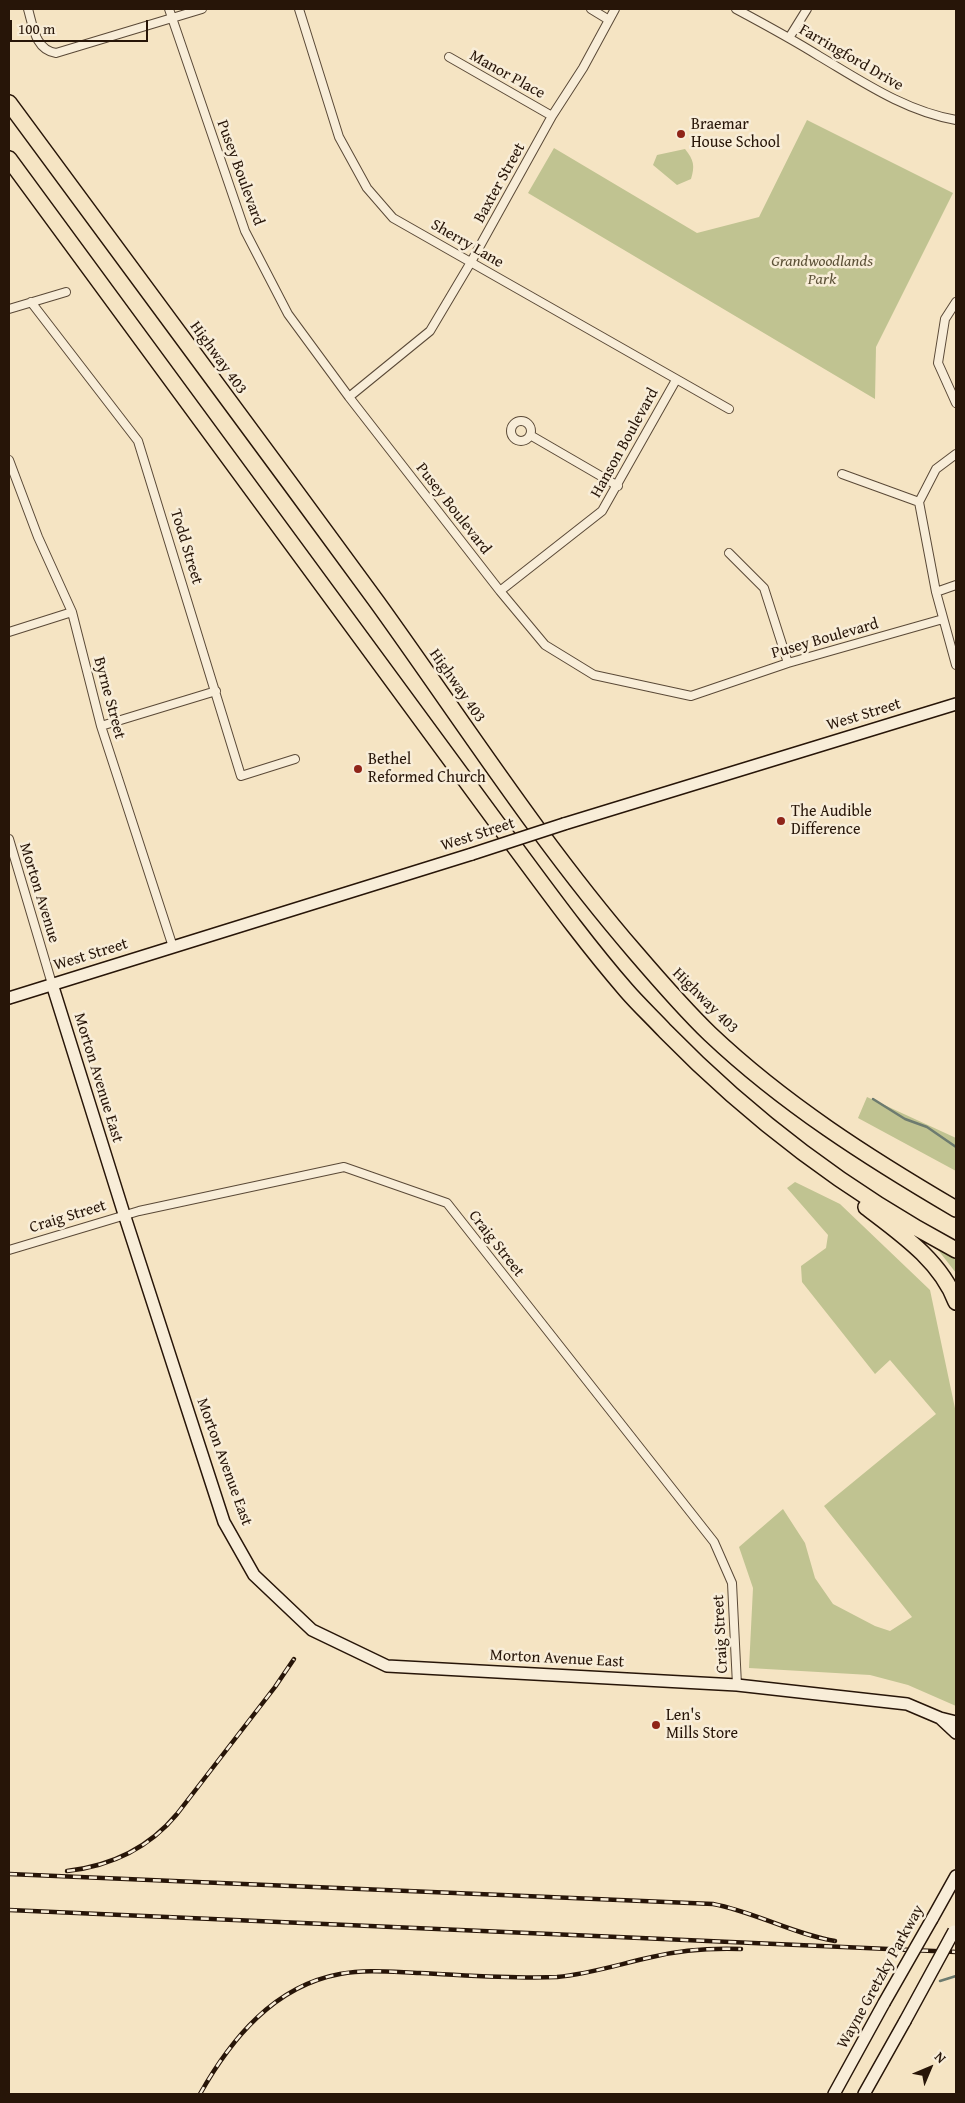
<!DOCTYPE html>
<style>
body{margin:0}
#map{position:relative;width:965px;height:2103px;overflow:hidden;background:#f5e4c3;font-family:"Gentium Book Plus",serif}
canvas{display:block}
.frame{position:absolute;inset:0;border:10px solid #271508;pointer-events:none}
.north{position:absolute;left:905px;top:2043px;width:50px;height:50px;-webkit-text-stroke:4px #f8edd8;paint-order:stroke;rotate:45deg;font-size:14px;font-weight:700;line-height:20px;text-align:center;color:#271508}
.north::after{content:'';display:block;margin:auto;width:18px;height:22px;background:#271508;clip-path:polygon(50% 0,100% 100%,50% 72%,0 100%)}
.scale{position:absolute;left:10px;top:20px;width:138px;height:22px;box-sizing:border-box;border:2px solid #271508;border-top:0;padding-left:6px;font-size:15px;line-height:18px;white-space:nowrap;color:#271508;-webkit-text-stroke:4px #f8edd8;paint-order:stroke}
</style>
<div id="map">
<canvas width="965" height="2103"></canvas>
<div class="frame"></div>
<div class="north">N</div>
<div class="scale">100 m</div>
</div>
<script>
const context = document.querySelector('canvas').getContext('2d');
context.lineJoin = 'round';
function paint(path, color) { context.fillStyle = color; context.fill(path, 'evenodd'); }
function strokePath(path, color, width, dash) { context.strokeStyle = color; context.lineWidth = width; context.lineCap = dash ? 'butt' : 'round'; context.setLineDash(dash || []); context.stroke(path); }
function drawText(font, color, halo, rows, align = 'center') {
  context.font = font + ' "Gentium Book Plus",serif'; context.lineWidth = 5; context.setLineDash([]); context.textBaseline = 'middle'; context.strokeStyle = halo; context.fillStyle = color; for (const [text, x, y, turn = 0] of rows) {
    context.save(); context.translate(x, y); context.rotate((+turn || 0) * Math.PI / 180); context.textAlign = isNaN(turn) ? turn : align; if (halo) context.strokeText(text, 0, 0); context.fillText(text, 0, 0); context.restore();
  }
}
paint(new Path2D(`
 M807,120L953,193L876,347L875,399L528,193L554,148L697,233L759,217Z
 M685,149C694,160 695,166 691,179L677,185L653,165L657,155Z
 M867,1097L956,1138V1171L858,1118Z
 M795,1182L840,1204L930,1290L956,1413V1706L908,1685L870,1675L749,1668L753,1588L739,1547L783,1509L805,1543L815,1578L833,1604L875,1626L890,1631L912,1617L824,1506L936,1414L890,1360L875,1374L802,1282L801,1266L826,1248L828,1235L787,1188Z
 M928,1237L956,1254V1273Z`), '#c0c391');
strokePath(new Path2D(`
 M873,1099L905,1119L927,1127L956,1147
 M940,1981L956,1976`), '#6d7b6f', 2.5);
const street = new Path2D(`
 M28,9C33,26 35,50 56,53L202,9
 M169,9L245,231L288,314L349,397L500,591L545,645L594,675L691,696L788,663L943,619
 M299,9L339,137L367,188L393,218L729,409
 M591,9L609,20
 M736,9C764,24 792,39 819,56C863,82 905,111 956,120
 M789,38L807,9
 M449,57L552,116
 M31,302L138,441L241,776L295,759
 M956,302L945,319L938,363L956,403
 M9,309L66,292
 M349,397L430,331L471,262L552,116L583,68L615,9
 M511 431a10 10 0 1 1 20 0a10 10 0 1 1-20 0Z
 M530,435L618,486
 M956,454L936,469L919,502L936,592L956,665
 M9,460L38,537L72,612L101,726L173,947
 M842,474L919,502
 M729,553L764,588L788,663
 M500,591L602,511L676,380
 M936,592L956,585
 M9,632L72,612
 M101,726L216,691
 M9,839L52,984
 M9,1250L139,1211L344,1167L447,1203L714,1542L732,1583L737,1685`);
const secondary = new Path2D(`
 M564,824L956,704
 M52,984L124,1214L224,1522L254,1575L312,1630L387,1666L737,1685L907,1704L940,1718L956,1722
 M9,998L472,854
 M941,1719L956,1733
 M932,1919L956,1876
 M834,2094L884,2003
 M864,2094L905,2021`);
const highway = new Path2D(`
 M9,103C131,269 255,435 377,602C462,720 540,842 635,952C659,980 684,1009 710,1034C784,1104 869,1158 956,1209
 M9,159L497,823C539,879 580,937 626,990C638,1004 652,1017 665,1031C750,1118 849,1193 956,1250
 M866,1207C900,1233 941,1261 956,1302`);
strokePath(street, '#5a4937', 10);
strokePath(secondary, '#271508', 14);
strokePath(highway, '#271508', 18);
strokePath(street, '#f8edd8', 8);
strokePath(secondary, '#f8edd8', 11);
strokePath(highway, '#f5e4c3', 15);
const rail = new Path2D(`
 M67,1871C111,1866 148,1849 177,1814L275,1687L294,1659
 M9,1874L713,1904C755,1912 793,1934 835,1941
 M9,1910L956,1952
 M200,2094C231,2039 274,1986 340,1974C366,1969 393,1972 420,1973C465,1975 511,1979 557,1977C589,1974 620,1964 652,1957C681,1950 711,1948 741,1949`);
strokePath(rail, '#271508', 4.5);
strokePath(rail, '#f8edd8', 2.5, [8]);
const secondaryBridge = new Path2D(`
 M472,854L564,824
 M884,2003L932,1919
 M905,2021L954,1931`);
strokePath(secondaryBridge, '#271508', 14, []);
strokePath(secondaryBridge, '#f8edd8', 11);
for (const [x, y, r, color] of [
 [681,134,5,"#8f2418"],
 [358,769,5,"#8f2418"],
 [781,821,5,"#8f2418"],
 [656,1725,5,"#8f2418"]
]) { const dot = new Path2D(); dot.arc(x, y, r, 0, 2 * Math.PI); context.fillStyle = color; context.fill(dot); strokePath(dot, '#f8edd8', 2); }
drawText('16px', '#271508', '#f8edd8', [
 ["Farringford Drive",851,58,30],
 ["Manor Place",507,75,29],
 ["Pusey Boulevard",240,173,70],
 ["Baxter Street",500,183,-61],
 ["Sherry Lane",467,244,30],
 ["Highway 403",218,358,54],
 ["Hanson Boulevard",625,443,-61],
 ["Pusey Boulevard",453,509,52],
 ["Todd Street",186,547,73],
 ["Pusey Boulevard",825,639,-16],
 ["Highway 403",457,686,55],
 ["Byrne Street",109,698,75],
 ["West Street",864,715,-17],
 ["West Street",478,835,-18],
 ["Morton Avenue",39,893,73],
 ["West Street",91,955,-17],
 ["Highway 403",705,1001,45],
 ["Morton Avenue East",98,1078,73],
 ["Craig Street",68,1217,-17],
 ["Craig Street",496,1244,52],
 ["Morton Avenue East",224,1462,70],
 ["Craig Street",721,1634,-93],
 ["Morton Avenue East",557,1659,3],
 ["Wayne Gretzky Parkway",881,1977,-61]
]);
drawText('16px', '#271508', '#f8edd8', [
 ["Braemar",691,125],
 ["House School",691,143],
 ["Bethel",368,760],
 ["Reformed Church",368,778],
 ["The Audible",791,812],
 ["Difference",791,830],
 ["Len's",666,1716],
 ["Mills Store",666,1734]
], 'left');
drawText('italic 16px', '#5d5238', '#f8edd8', [
 ["Grandwoodlands",822,262],
 ["Park",822,280]
]);
</script>
